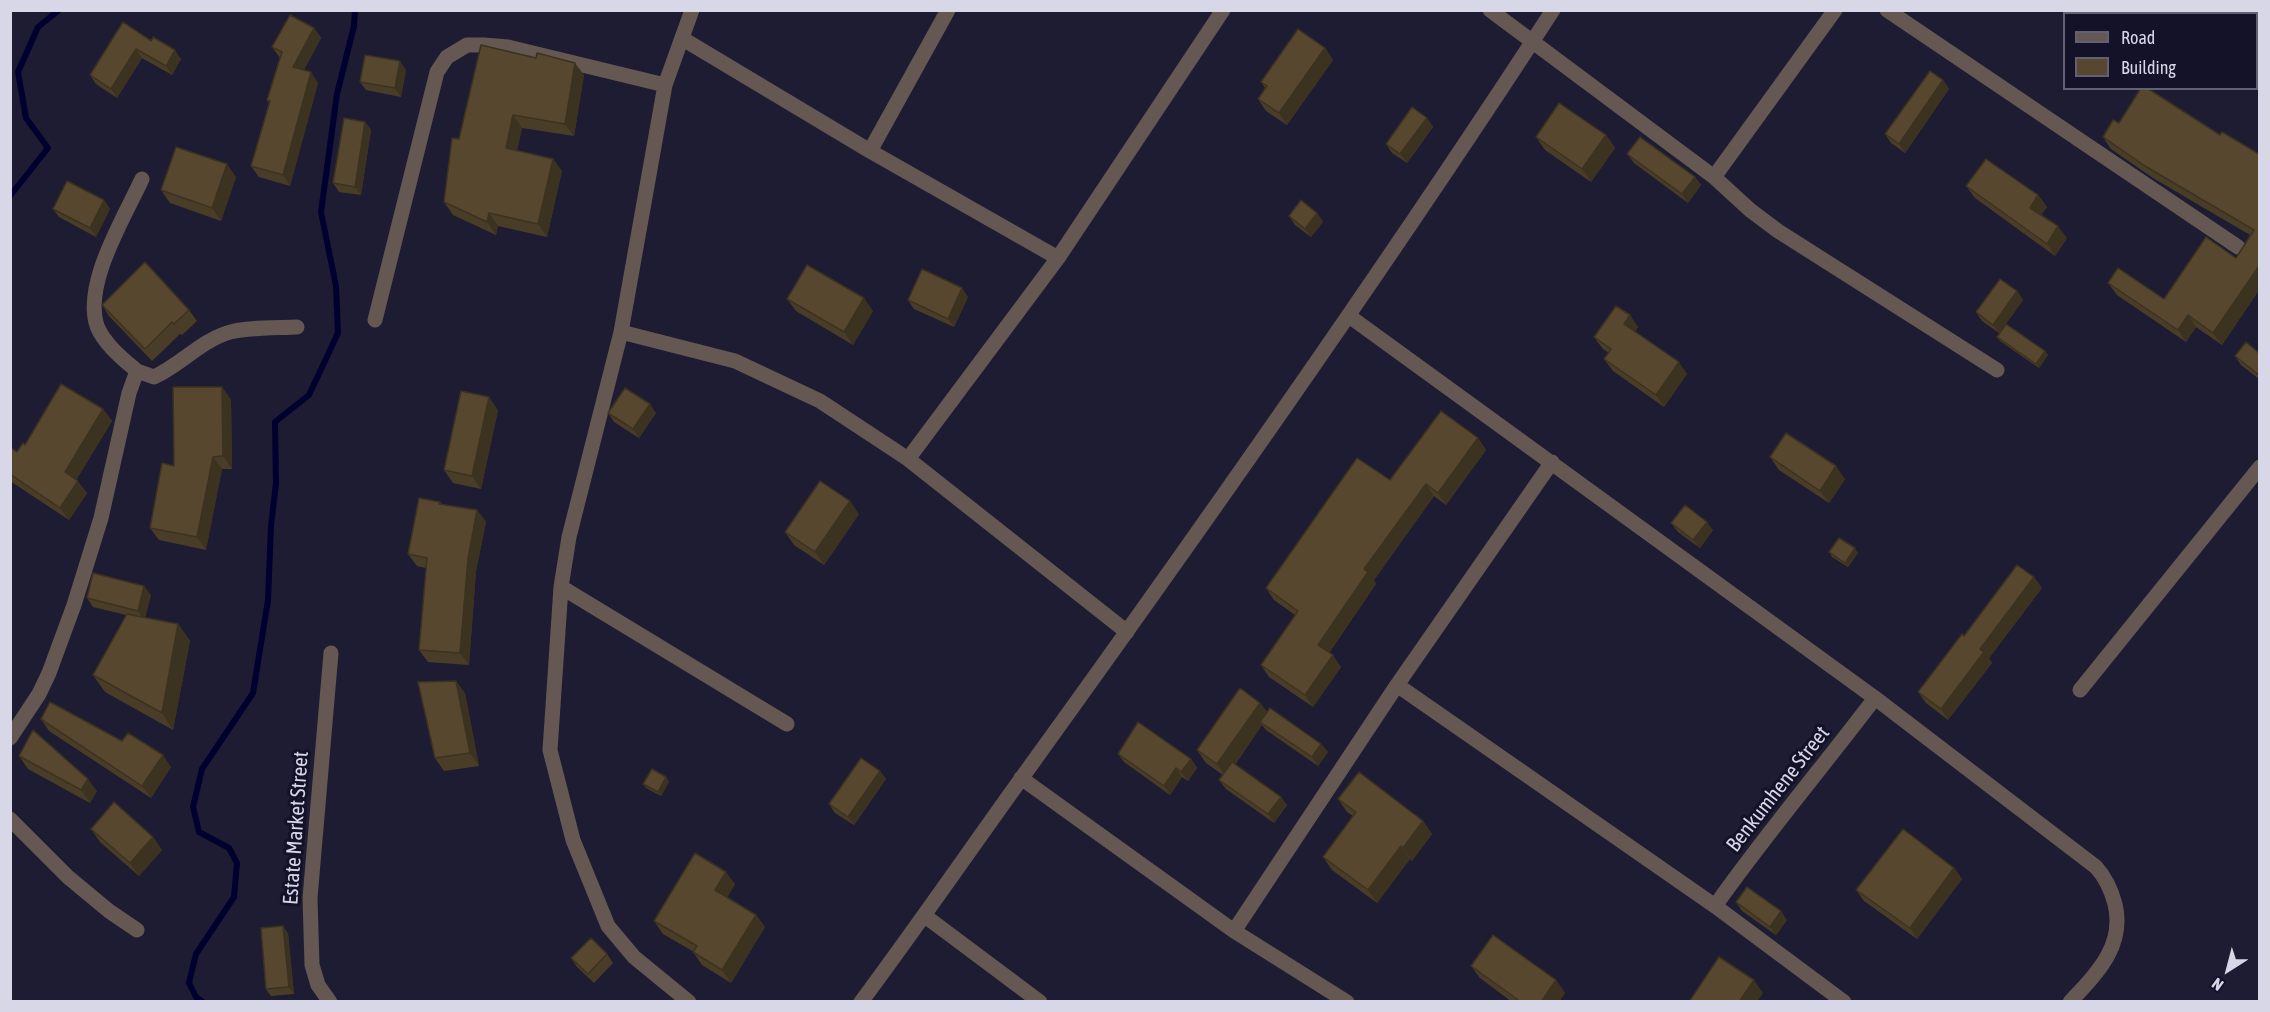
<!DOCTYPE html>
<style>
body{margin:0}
#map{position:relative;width:2270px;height:1012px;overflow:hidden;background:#1d1c32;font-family:"Asap Condensed",sans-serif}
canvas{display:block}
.frame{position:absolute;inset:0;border:12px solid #d7d7e7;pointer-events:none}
.legend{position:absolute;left:2063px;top:12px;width:195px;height:78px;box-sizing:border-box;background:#141228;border:2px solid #626174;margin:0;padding:8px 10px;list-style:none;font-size:18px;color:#d7d7e7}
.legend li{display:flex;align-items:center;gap:12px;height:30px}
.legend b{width:30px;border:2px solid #626174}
.north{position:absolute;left:2198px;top:940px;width:60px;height:60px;-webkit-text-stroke:4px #141228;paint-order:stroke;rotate:216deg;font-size:16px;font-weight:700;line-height:24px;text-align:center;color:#d7d7e7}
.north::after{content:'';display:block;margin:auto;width:21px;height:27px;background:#d7d7e7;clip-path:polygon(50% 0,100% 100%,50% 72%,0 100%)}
</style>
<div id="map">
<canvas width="2270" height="1012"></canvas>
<div class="frame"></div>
<ul class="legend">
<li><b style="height:8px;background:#655852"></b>Road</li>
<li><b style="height:16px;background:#56472e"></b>Building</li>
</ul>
<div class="north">N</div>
</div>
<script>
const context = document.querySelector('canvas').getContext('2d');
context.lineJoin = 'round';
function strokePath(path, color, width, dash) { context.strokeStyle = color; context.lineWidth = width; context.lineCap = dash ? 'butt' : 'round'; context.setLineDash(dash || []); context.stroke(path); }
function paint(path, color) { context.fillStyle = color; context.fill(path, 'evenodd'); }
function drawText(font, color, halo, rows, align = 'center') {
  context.font = font + ' "Asap Condensed",sans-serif'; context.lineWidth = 6; context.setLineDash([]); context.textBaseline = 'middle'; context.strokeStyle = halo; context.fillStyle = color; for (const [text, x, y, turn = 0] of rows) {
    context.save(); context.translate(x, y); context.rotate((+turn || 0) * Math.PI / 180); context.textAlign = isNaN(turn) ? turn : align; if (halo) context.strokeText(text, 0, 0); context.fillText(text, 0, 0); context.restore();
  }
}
strokePath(new Path2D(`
 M10,196L48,148L26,118L18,72L38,27L59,10
 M203,1002L196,997L189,983L196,954L234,897L237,863L229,848L199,832L193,807L202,769L253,693L268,600L271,526L276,483L275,422L309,395L338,333L336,286L321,212L337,94L354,26L355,10`), '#000030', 6);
strokePath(new Path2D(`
 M1490,10L1714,177L1750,210L1778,231L1997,370
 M1887,10L2238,247
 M683,39L870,151L1058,258
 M870,151L948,10
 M1714,177L1835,10
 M1349,316L1875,698L2096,867C2106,878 2111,889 2115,904C2125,946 2097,973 2070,1002
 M375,320L437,72L447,57L467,45H484L508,47L665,85
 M621,332L735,361L820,401L908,459L1127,632
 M137,371L154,377C180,365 200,342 227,333C244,327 278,328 297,327
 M908,459L1058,258L1223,10
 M561,587L787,724
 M1397,685L1715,906L1844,1002
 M2080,690L2260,467
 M10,738L39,694L49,673L74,605L101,518L129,393L137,371C123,359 104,344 97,326C83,284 124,218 142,179
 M1021,778L1234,931L1347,1002
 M10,819L68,877L109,911L137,930
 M1715,906C1765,835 1822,768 1875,698
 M925,916L1040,1002
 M1234,931L1397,685L1552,462
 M330,1002L318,985L312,965L310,898L331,653
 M689,1002L634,957L608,926L573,840L550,750L561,587L569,537L621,332L665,85L692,10
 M861,1002C919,924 974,844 1031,765C1210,517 1386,267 1553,10`), '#655852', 15);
paint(new Path2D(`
 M123,22L181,59L172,75L142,58L117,98L96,84L90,75Z
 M314,28L321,38L304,70L318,83L290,186L259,177L251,166L269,103L267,100L280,58L272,47Z
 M1325,48L1333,60L1287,125L1266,111L1258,99L1265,88L1261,82Z
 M406,70L401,97L366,90L360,82Z
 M584,75L574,136L522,128L517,150L553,159L562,171L547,237L498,226L496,235L453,215L444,202L459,139Z
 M1943,80L1949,89L1905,153L1891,143L1885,134Z
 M1427,118L1433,127L1407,163L1392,153L1386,144Z
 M365,122L371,130L361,195L339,192L333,183Z
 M2119,123L2220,135L2259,154V290L2222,345L2196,327L2186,342L2117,295L2108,283L2164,299L2236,258L2250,235L2153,178L2111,149L2103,137Z
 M1606,135L1615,148L1591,182L1545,150L1536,137Z
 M1627,154L1695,177L1701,185L1688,203L1634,163Z
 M236,177L221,221L170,203L161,190Z
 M1966,186L2038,195L2047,207L2041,215L2067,238L2055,256L1975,198Z
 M104,200L110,209L96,237L59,217L53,209Z
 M1317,213L1323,222L1311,237L1295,225L1289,216Z
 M2017,291L2023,300L2006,324L2045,351L2048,355L2039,368L2000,341L1997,337L1999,333L1982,321L1976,312Z
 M968,297L954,327L914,309L908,300Z
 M787,299L873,311L853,345L796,311Z
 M102,305L189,310L197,321L182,335L180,334L152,361L109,316Z
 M1638,327L1635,332L1687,374L1664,407L1613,371L1604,359L1609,353L1603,349L1594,337Z
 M2259,353V379L2241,365L2235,356Z
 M222,387L231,400L232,469H222L206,550L159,540L150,528L174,466Z
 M103,409L112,421L76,480L87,493L69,520L10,481V447L17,452L25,445Z
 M498,410L481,489L453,483L444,470Z
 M608,413H656L639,438L614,422Z
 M1478,438L1486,450L1446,505L1434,496L1374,580L1376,584L1329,653L1341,667L1313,707L1269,677L1261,665L1295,615L1274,600L1266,588L1390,480Z
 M1770,457L1845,479L1829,503L1779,470Z
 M440,502L441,504L477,510L486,522L476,571L469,665L428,662L419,650L426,568L417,566L408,554Z
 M859,514L824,565L794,545L785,532Z
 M1671,523L1713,530L1700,548L1678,532Z
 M1829,552L1858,553L1848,567L1832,557Z
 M2034,577L2042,588L1989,658L1992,663L1948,720L1926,703L1918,692L1964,636Z
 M151,595L145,618L178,624L190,641L173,730L105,692L93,675L126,615L93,607L87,598Z
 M465,693L479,766L444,771L435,758Z
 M1260,703L1267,712L1321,744L1328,752L1318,766L1266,730L1262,725L1235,765L1281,797L1287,805L1274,823L1226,789L1219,780L1223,775L1206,763L1197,750Z
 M41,719L171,767L151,798L49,731Z
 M1118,754L1191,759L1197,768L1188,781L1182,777L1170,795L1124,762Z
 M19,756L97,791L90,803L28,769Z
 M880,771L886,779L854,825L835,813L829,804Z
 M666,777L669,782L661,796L646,788L643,784Z
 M1338,799L1423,821L1432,834L1412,861L1410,859L1377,903L1332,870L1323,857L1353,816L1347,812Z
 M91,829L153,837L162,850L139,876L100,842Z
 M1954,868L1962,879L1917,939L1864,901L1856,890Z
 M735,884L727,897L756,915L765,927L731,983L702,965L693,952H694L663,934L654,921Z
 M1736,902L1787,920L1776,935L1742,911Z
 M288,933L294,994L271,996L266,989Z
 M607,954L613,963L594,983L577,967L571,958Z
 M1471,966L1556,980L1565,993L1559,1002H1512L1480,978Z`), '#4a3d28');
paint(new Path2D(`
 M314,28L321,38L300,77L293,67Z
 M1325,48L1333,60L1287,125L1279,113Z
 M136,49L142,58L117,98L111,89Z
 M175,50L181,59L172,75L166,66Z
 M400,61L406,70L401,97L395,88Z
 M575,63L584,75L574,136L565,124Z
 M311,72L318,83L290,186L283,175Z
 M1943,80L1949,89L1905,153L1899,144Z
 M513,115L522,128L515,161L506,148Z
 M1427,118L1433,127L1407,163L1400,154Z
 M365,122L371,130L361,195L355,187Z
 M1606,135L1615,148L1591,182L1582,169Z
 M553,159L562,171L547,237L538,224Z
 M227,164L236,177L221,221L212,208Z
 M1695,177L1701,185L1688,203L1682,194Z
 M2038,195L2047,207L2038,219L2030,208Z
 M104,200L110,209L96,237L90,228Z
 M489,213L498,226L496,235L487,222Z
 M1317,213L1323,222L1311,237L1305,229Z
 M2058,226L2067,238L2055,256L2047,244Z
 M2259,266V290L2222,345L2213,333Z
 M962,288L968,297L954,327L948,319Z
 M2017,291L2023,300L1999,333L1993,325Z
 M864,298L873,311L853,345L844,332Z
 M1630,315L1638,327L1632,336L1624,324Z
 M2188,315L2196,327L2186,342L2178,330Z
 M2045,351L2048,355L2039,368L2036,364Z
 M1679,362L1687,374L1664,407L1656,395Z
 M222,387L231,400L232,469L223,456Z
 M489,397L498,410L481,489L472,476Z
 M650,404L656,413L639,438L633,429Z
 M103,409L112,421L74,484L65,472Z
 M1478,438L1486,450L1446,505L1438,493Z
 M213,457L222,469L206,550L197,537Z
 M1836,466L1845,479L1829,503L1820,491Z
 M78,481L87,493L69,520L60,508Z
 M1426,484L1434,496L1374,580L1376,584L1326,657L1318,645L1364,569Z
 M850,501L859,514L824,565L815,552Z
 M477,510L486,522L476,571L469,665L460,653L468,559Z
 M1707,522L1713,530L1700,548L1693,540Z
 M1855,548L1858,553L1848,567L1845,563Z
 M2034,577L2042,588L1989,658L1992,663L1948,720L1941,709L1980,649Z
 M144,586L151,595L144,620L138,611Z
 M178,624L190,641L173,730L162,713Z
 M1333,655L1341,667L1313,707L1305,695Z
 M456,681L465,693L479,766L470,753Z
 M1260,703L1269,716L1260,722L1262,725L1226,777L1217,764Z
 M1321,744L1328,752L1318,766L1312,757Z
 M163,755L171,767L151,798L142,786Z
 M1191,759L1197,768L1188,781L1181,772Z
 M1176,768L1182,777L1170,795L1164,786Z
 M880,771L886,779L854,825L848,817Z
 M666,777L669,782L661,796L658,792Z
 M88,779L97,791L90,803L81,790Z
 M1281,797L1287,805L1274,823L1268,814Z
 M1423,821L1432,834L1412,861L1403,848Z
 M153,837L162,850L139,876L130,863Z
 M1401,846L1410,859L1377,903L1368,890Z
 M1954,868L1962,879L1917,939L1910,928Z
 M726,872L735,884L724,903L715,890Z
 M1781,911L1787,920L1776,935L1770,927Z
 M756,915L765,927L731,983L722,970Z
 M283,926L288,933L294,994L289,987Z
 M1556,980L1565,993L1559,1002H1541Z
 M1754,980L1763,993L1757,1002H1739Z`), '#3c3220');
const building = new Path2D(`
 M290,15L314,28L293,67L311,72L283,175L251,166L270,101L267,100L282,52L272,47Z
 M123,22L151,41L153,37L175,50L166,66L136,49L111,89L90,75Z
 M1298,29L1325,48L1279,113L1258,99L1267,86L1261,82Z
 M481,45L536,58L537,53L575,63L565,124L513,115L506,148L553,159L538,224L489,213L487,222L444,202L452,138L459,139Z
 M365,55L400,61L395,88L360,82Z
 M1930,71L1943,80L1899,144L1885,134Z
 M2141,88H2147L2220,135L2222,132L2259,154V266L2213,333L2188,315L2178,330L2108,283L2118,268L2164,299L2206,237L2236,258L2254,230L2145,166L2103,137L2113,120L2119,123Z
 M1559,103L1606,135L1582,169L1536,137Z
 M1412,107L1427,118L1400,154L1386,144Z
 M344,118L365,122L355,187L333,183Z
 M1640,137L1695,177L1682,194L1627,154Z
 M176,147L227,164L212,208L161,190Z
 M1986,159L2038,195L2030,208L2058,226L2047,244L1966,186Z
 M67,181L104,200L90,228L53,209Z
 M1301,200L1317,213L1305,229L1289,216Z
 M145,262L189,310L174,324L172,322L145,349L102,305Z
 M807,265L864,298L844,332L787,299Z
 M922,269L962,288L948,319L908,300Z
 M2000,279L2017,291L1993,325L1976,312Z
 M1616,306L1630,315L1624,324L1679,362L1656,395L1604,359L1611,349L1594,337Z
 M2006,324L2045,351L2036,364L1997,337Z
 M2246,342L2259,353V375L2235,356Z
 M61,384L103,409L65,472L78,481L60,508L10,474V447L17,452L23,443L25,445Z
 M173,387H222L223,456L213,457L197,537L150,528L162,463L174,466Z
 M625,388L650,404L633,429L608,413Z
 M461,391L489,397L472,476L444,470Z
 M1441,411L1478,438L1438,493L1426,484L1364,569L1368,572L1318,645L1333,655L1305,695L1261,665L1298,611L1266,588L1357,458L1390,480Z
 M1786,433L1836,466L1820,491L1770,457Z
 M820,481L850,501L815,552L785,532Z
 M419,498L440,502L439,504L477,510L468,559L460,653L419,650L427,558L408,554Z
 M1685,505L1707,522L1693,540L1671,523Z
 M1839,538L1855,548L1845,563L1829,552Z
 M2017,565L2034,577L1980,649L1984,652L1941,709L1918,692L1962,634L1964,636Z
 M93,573L144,586L138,611L87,598Z
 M127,614L178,624L162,713L93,675Z
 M456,681L470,753L435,758L418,682Z
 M1240,688L1260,703L1217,764L1197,750Z
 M50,702L122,741L128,733L163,755L142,786L41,719Z
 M1270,708L1321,744L1312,757L1260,722Z
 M1138,722L1191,759L1181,772L1176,768L1164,786L1118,754Z
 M33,730L88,779L81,790L19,756Z
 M861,758L880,771L848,817L829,804Z
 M1232,762L1281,797L1268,814L1219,780Z
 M652,769L666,777L658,792L643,784Z
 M1359,772L1423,821L1403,848L1401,846L1368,890L1323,857L1356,812L1338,799Z
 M114,802L153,837L130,863L91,829Z
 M1903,829L1954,868L1910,928L1856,890Z
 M695,853L726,872L715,890L756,915L722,970L693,952L697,946L654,921Z
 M1747,887L1781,911L1770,927L1736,902Z
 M283,926L289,987L266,989L261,928Z
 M1493,935L1556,980L1541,1002H1521L1471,966Z
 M591,938L607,954L588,974L571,958Z
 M1719,957L1754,980L1739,1002H1689Z`);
paint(building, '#56472e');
strokePath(building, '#3c3220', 1.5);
drawText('21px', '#d7d7e7', '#141228', [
 ["Benkumhene Street",1778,789,-52],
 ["Estate Market Street",296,828,-86]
]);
</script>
